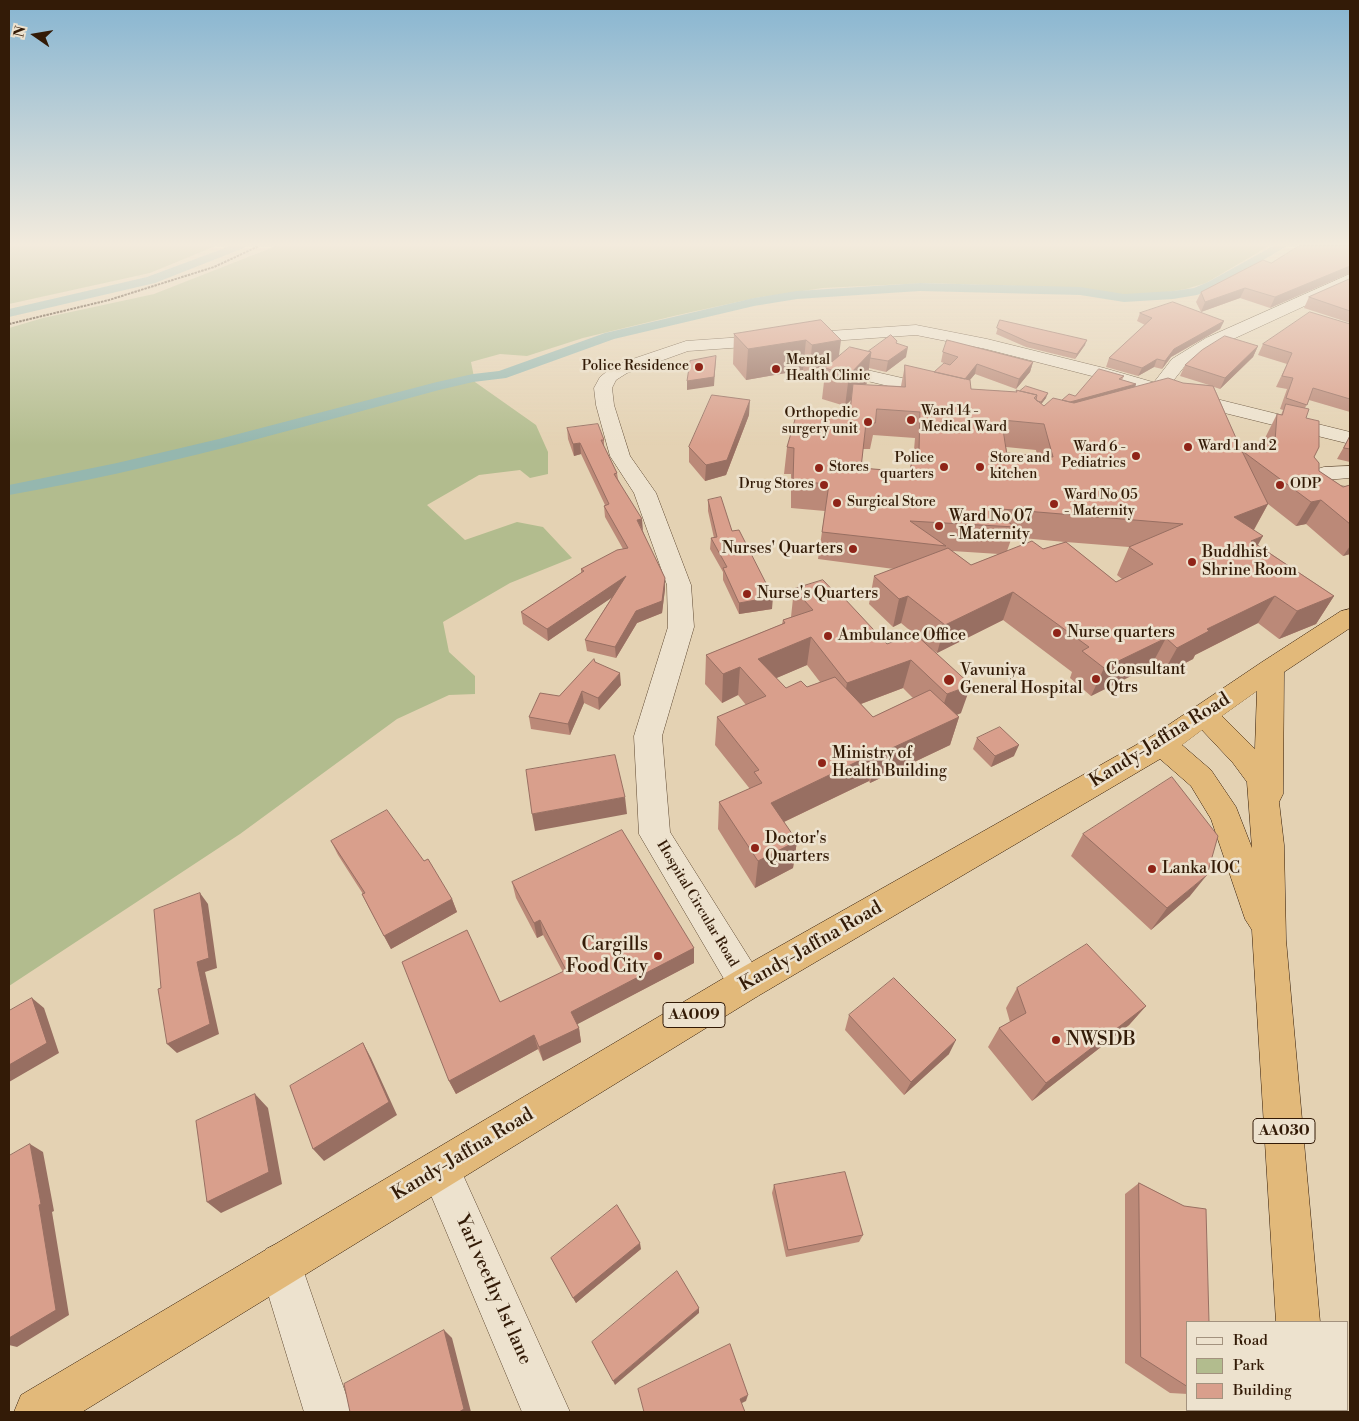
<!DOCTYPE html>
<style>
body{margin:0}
#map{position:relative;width:1359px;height:1421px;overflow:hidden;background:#e4d2b3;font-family:"Libre Bodoni",serif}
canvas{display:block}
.frame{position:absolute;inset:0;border:10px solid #331b07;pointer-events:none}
.legend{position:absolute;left:1186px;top:1321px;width:162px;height:90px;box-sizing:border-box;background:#ede2ce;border:1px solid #a3927e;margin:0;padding:6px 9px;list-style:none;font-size:15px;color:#331b07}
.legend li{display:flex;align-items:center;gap:10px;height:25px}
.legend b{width:25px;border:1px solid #a3927e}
.north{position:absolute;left:10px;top:10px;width:50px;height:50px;-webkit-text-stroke:4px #ede2ce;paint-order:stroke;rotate:283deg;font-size:14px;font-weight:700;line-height:20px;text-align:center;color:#331b07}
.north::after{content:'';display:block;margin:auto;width:18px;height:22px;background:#331b07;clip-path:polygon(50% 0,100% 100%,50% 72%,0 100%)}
</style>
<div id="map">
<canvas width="1359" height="1421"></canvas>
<div class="frame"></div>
<ul class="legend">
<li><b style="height:6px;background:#ede2ce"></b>Road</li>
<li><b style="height:14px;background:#b2bc8e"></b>Park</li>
<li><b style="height:14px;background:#d99f8c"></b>Building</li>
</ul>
<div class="north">N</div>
</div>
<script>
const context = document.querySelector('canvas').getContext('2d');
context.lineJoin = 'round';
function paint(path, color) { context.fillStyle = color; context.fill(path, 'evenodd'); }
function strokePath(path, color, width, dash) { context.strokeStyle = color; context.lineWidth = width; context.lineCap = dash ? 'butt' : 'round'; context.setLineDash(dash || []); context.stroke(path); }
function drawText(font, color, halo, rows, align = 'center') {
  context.font = font + ' "Libre Bodoni",serif'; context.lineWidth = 5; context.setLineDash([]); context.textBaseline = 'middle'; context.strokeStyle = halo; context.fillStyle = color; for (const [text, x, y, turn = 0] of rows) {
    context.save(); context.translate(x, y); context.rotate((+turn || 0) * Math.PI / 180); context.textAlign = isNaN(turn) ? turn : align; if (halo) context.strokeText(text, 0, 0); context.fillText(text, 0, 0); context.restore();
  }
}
paint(new Path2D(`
 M9,246H216L150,273L9,304Z
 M276,246H1269L1206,283L1186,289L1161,293L1117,295L1078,288L927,283L823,288L756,298L678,315L583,338L527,356L500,354L471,362L475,382L536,425L548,452V474L530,478L520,470L479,475L427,505L465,540L517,522L543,527L572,558L510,583L443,622L449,652L475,676V694L449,695L397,719L240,834L9,986V328L43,318L154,294Z`), '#b2bc8e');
paint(new Path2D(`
 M230,246H246L244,248L155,283L9,317V309L147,277Z
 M1273,246H1287L1216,288L1197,295L1173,299L1124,302L1080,295L920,291L797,299L754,306L614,339L506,378L473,382L439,390C297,428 154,470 9,495V485L117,463L219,439L437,382L473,374L499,371L605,333L754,298L797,291L920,283L1080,287L1124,294L1173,291L1194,288L1208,282Z`), '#95b7af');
const minor = new Path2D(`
 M1350,274V285L1218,346L1184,367L1173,381L1176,389L1350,432V444L1168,399L1153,403L1146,401L1144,397L1148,393L1092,376L986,349L916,335L688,351L627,373L616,380L612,388L614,405L630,456L656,493L691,585L694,627L662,736L670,832L758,972L764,984L758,996L746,1001L734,996L639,834L634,736L668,627L667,585L634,493L610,456L596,405L594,388L600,377L615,365L686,341L916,325L987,339L1104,368L1156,383L1155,381L1172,359L1206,338Z
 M856,351L862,352L865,356L858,368L946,388L948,392L946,396L939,398L842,375L839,371L850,352Z
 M1350,466V478L1324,480L1331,485L1350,487V499L1317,496L1302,481L1307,472L1324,467Z
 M440,1149L454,1155L570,1412H522L420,1169L426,1155Z
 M281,1242L296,1249L352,1412H304L259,1264L266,1249Z`);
const highway = new Path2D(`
 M1350,609V628L1284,672L1283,794L1279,802L1284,845L1286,940L1320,1322H1276L1252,930L1245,919L1211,819L1191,786L1160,759L758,996L82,1412H14L21,1395L734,972L1152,736L1262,662L1341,611ZM1257,691L1255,749L1222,716ZM1202,730L1233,763L1247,782L1252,848L1236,807L1211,770L1182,745Z
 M1281,1410H1329V1412H1281Z`);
strokePath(minor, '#5f4932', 1);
strokePath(highway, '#331b07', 1);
strokePath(new Path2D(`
 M9,324L109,300L214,267L259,246`), '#331b07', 2, [2.5, 1]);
paint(minor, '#ede2ce');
paint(highway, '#e2b97a');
paint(new Path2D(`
 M1350,246V273L1270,308L1240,298L1201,312L1196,302L1201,292L1271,263Z
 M1350,279V323L1304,308L1309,297Z
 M1140,313L1224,321L1220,329L1171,357L1162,369L1154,367L1138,376L1106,367L1109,358L1145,325L1137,321Z
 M821,320L839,356L869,351L897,343L906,357L886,372L869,368L867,383L865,385L901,386L905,365L934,372L947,364L941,362L943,352L1033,362L1030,372L1016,389L975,374L970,380L971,389L1016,392V390L1046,398L1041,404L1044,406L1075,396L1124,376L1122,380L1136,384L1135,387L1183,383L1209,385L1180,376L1185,365L1258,346L1253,357L1220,389L1214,387L1241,450L1260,452L1264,445L1265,438L1277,414L1281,415L1283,410L1280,409L1287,389L1276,387L1287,364L1258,355L1263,344L1350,324V412L1309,400L1305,408L1306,418L1314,457L1319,471L1343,487L1350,485V554L1343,556L1306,524L1296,526L1268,504L1254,530L1258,545L1334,596L1316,624L1279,639L1258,623L1195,655L1193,659L1162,675L1151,666L1091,696L1070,678L1072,672L1003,620L937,653L932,649L961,713L957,715L959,717L950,745L870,783L869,781L784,822L797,841L793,868L755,888L718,829L719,802L750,789L715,745L717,717L746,705L738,695L722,703L705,684L706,655L782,624L783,620L791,617L794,589L841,599L887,644L913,633L901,623L893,627L869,604L874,576L894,569L818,559L825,511L791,508V474H784L787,447L849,412L851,400L845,406L822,399L825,373L809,376L803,370L746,380L733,364L734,334ZM873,435L915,438L914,450L909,472L861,468L863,449H870ZM1006,447L1036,450L1037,456L1007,453ZM1012,537L1065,542L1043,549L1007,551ZM1066,542L1129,547L1117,575L1122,579L1116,582ZM952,551L999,554L971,565ZM807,665L820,682L807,687L786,688L776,678ZM903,688L913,698L873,717L861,704Z
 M1000,320L1085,345L1075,359L1026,347L996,334Z
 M749,415L726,475L705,481L689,462V447Z
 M567,428L604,440V447L617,473L618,479L643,531L665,589L662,613L637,623L616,658L587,651L585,640L612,597L548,641L523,624L521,612L581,573V569L623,549L605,517L604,506L605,505L581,454L574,456L568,439Z
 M1350,436V462L1337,459L1345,445Z
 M708,500L732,531L772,609L739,614L723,580V572L710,549L711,538H714L708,511Z
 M595,662L621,685L599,710L584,703L570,735L531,729L529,717L559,696Z
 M977,738L1014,756L991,767L973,749Z
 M1083,834L1190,896L1151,930L1071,856Z
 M331,841L424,861L452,899L457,912L391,949L369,908L362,894H363L338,855Z
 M512,882L694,948V963L577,1024L579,1028L581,1042L543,1061L538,1049L456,1094L449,1081L500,1002L563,972L543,935L537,938L516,898Z
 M1017,988L1146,1006L1129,1025L1032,1101L988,1047L999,1028L1010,1022L1006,1008Z
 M849,1015L949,1054L904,1095L845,1030Z
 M1139,1183L1184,1206L1188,1322V1394L1170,1393L1125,1363V1194Z
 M774,1185L863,1235L859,1242L786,1257L772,1193Z
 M641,1249L576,1303L551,1258Z`), '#bb8978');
paint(new Path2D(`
 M1350,266V273L1270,308L1275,297Z
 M1245,288L1240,298L1201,312L1205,302Z
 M1224,321L1220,329L1171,357L1162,369L1165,361L1174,349Z
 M806,340L803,370L746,380L748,349Z
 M841,340L837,371L825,368V373L809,376L812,345Z
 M1087,340L1085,345L1075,359L1077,354Z
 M1258,346L1253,357L1220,389L1225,378Z
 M908,347L906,357L886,372L888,361Z
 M871,352L867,383L852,399L853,384L851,400L845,406L849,375Z
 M716,356L714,386L687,390V381Z
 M1157,359L1154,367L1138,376L1142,368Z
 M1033,362L1030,372L1016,389L1019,379Z
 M977,364L975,374L962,389L964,379Z
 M1136,384L1132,395L1065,413L1069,402Z
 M1048,393L1046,398L1039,407L1041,402Z
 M750,400L749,415L726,475L705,481L706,465Z
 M580,443L581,454L574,456L573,444Z
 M1321,500L1306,524L1296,526L1311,502Z
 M1268,504L1253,531L1234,517Z
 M642,519L643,531L637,520Z
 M1263,536L1247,564L1251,541Z
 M1350,546V554L1343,556Z
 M626,576V588L548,641L547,629Z
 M665,578V589L662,613L637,623L616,658L615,647L636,611Z
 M1013,592L1003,620L937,653L945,625Z
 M908,596L901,623L893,627L899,599Z
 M1275,596L1258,623L1195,655L1193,659L1162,675L1177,648L1207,629Z
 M1334,596L1316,624L1279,639L1297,611Z
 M773,597L772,609L739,614V603Z
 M811,637L807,665L758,686V659Z
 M1166,638L1151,666L1091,696L1104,668Z
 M911,660L903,688L842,711L847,683Z
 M740,667L738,695L722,703L723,674Z
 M620,673L621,685L599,710L598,698Z
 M971,685L961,713L938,722L947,694Z
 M582,691L584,703L570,735L568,724Z
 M959,717L950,745L870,783L877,755Z
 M1019,745L1014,756L991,767L995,756Z
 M875,753L869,781L767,830L771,803Z
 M625,797L627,814L535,831L532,814Z
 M797,841L793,868L755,888L758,861Z
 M1207,875L1190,896L1151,930L1167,908Z
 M200,893L208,904L217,968L205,972L219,1034L177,1053L167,1044L197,962Z
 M452,899L457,912L391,949L384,936Z
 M540,920L543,935L537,938L534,923Z
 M694,948V963L574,1026L571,1012Z
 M32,998L44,1008L59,1053L9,1082V1065Z
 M1146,1006L1129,1025L1032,1101L1046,1083Z
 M579,1028L581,1042L543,1061L539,1047Z
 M534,1035L538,1049L456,1094L449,1081Z
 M956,1040L949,1054L904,1095L911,1082Z
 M363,1043L371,1058L397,1115L324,1161L313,1149Z
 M255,1094L268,1108L282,1184L221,1213L207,1202Z
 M30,1144L43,1152L54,1211L52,1212L69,1315L17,1347L9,1345V1338L39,1205Z
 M640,1243L641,1249L576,1303L573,1298Z
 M699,1308V1313L615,1385L613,1381Z
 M444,1330L452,1338L471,1412H459Z
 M748,1395L746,1401L738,1405L740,1399Z`), '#986f62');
const building = new Path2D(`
 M1299,246H1350V266L1275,297L1245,288L1205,302L1201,292L1263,260L1271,263Z
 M1350,279V311L1309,297Z
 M1173,302L1224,321L1174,349L1165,361L1157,359L1142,368L1109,358L1152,318L1140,313Z
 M1310,312L1350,324V399L1313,388L1307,405L1286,398L1293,378L1282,376L1292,353L1263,344Z
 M821,320L841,340L812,345L806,340L748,349L734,334Z
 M1000,320L1087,340L1077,354L1028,342L997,328Z
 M891,335L897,341L896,343L908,347L888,361L870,358L871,352L869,351Z
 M1225,336L1258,346L1225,378L1185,365L1202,350Z
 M947,340L1033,362L1019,379L977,364L965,379L934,372L944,363L950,365L958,357L943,352Z
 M850,347L871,352L849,375L825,368Z
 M716,356L714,377L687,381L690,361Z
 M905,365L970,380L971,389L1017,392L1016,390L1037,395L1034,398L1044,406L1053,398L1074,403L1168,378L1183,383L1213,386L1240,447L1268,504L1234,517L1263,536L1251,541L1334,596L1297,611L1275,596L1207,629L1209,631L1177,648L1166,638L1104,668L1082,651L1089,647L1013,592L945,625L908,596L899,599L874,576L948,548L971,565L1032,541L1043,549L1066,542L1116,582L1153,564L1129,547L1183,524L989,508L1015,527L910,521L946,546L822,532L829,484L793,481L794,448L787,447L798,409L850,412L853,384L905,387ZM877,409L920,412L919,450H914L910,472L861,468L866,423H875ZM1002,420L1044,424L1053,457L1007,453Z
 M1099,369L1124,376L1119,379L1136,384L1070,402L1062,400L1069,394L1075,396Z
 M1026,386L1048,393L1041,402L1037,401L1036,400L1037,395L1020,391Z
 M712,395L750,400L727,460L706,465L689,447Z
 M1286,404L1309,409L1306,418L1319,421V447L1314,457L1319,463V471L1343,487L1350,485V524L1321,500L1311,502L1241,450L1267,452V439L1275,441L1277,414L1282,415Z
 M598,424L604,440H601L617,473L614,474L642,519L637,520L665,578L662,601L636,611L615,647L585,640L626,576L547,629L521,612L584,571L581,569L617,550L628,548L604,506L609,504L580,443L573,444L567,428Z
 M1350,436V449L1344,448Z
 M721,497L732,531L739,530L773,597L739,603L723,568L727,567L711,538L717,537L708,500Z
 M823,580L841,599L844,598L887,644L914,633L971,685L947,694L911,660L847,683L811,637L758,659L786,688L801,681L807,687L835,677L873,717L930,690L959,717L877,755L875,753L771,803L797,841L758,861L719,802L762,783L754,772L759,770L717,717L766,696L740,667L723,674L706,655L785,623L783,620L813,610L794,589Z
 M594,659L595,662L620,673L598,698L582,691L568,724L529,717L540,693L559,696Z
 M1000,727L1019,745L995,756L977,738Z
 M615,755L625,797L532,814L526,770Z
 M1172,777L1218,836L1207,875L1167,908L1083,834Z
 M387,810L424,861L428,859L452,899L384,936L362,894L365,893L331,841Z
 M622,830L694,948L571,1012L579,1028L539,1047L534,1035L449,1081L402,962L467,930L500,1002L566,970L540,920L534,923L512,882Z
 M200,893L209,958L197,962L210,1024L167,1044L158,989L161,988L154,910Z
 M1087,944L1146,1006L1046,1083L999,1028L1026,1013L1017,988Z
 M894,978L956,1040L911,1082L849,1015Z
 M32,998L47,1043L9,1065V1011Z
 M363,1043L389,1102L313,1149L290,1086Z
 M255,1094L269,1172L207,1202L196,1121Z
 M30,1144L41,1204L39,1205L56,1310L9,1338V1156Z
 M845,1172L863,1235L788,1250L774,1185Z
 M1139,1183L1184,1206L1206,1209L1209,1322H1188V1387L1141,1357Z
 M617,1205L640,1243L573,1298L551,1258Z
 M677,1271L699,1308L613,1381L592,1342Z
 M444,1330L464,1409L459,1412H350L344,1384Z
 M730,1344L748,1395L740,1399L745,1412H644L638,1389Z`);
paint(building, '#d99f8c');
strokePath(building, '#986f62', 1);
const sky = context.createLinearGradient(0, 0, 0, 445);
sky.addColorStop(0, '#87b5d1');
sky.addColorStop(0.55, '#f3ebdd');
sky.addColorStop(1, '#f3ebdd00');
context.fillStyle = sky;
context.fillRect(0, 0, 1359, 445);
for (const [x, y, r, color] of [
 [699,367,5,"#8f2418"],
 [776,369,5,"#8f2418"],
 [911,420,5,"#8f2418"],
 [868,422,5,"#8f2418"],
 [1188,447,5,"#8f2418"],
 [1136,456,5,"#8f2418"],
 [944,467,5,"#8f2418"],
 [980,467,5,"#8f2418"],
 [819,468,5,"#8f2418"],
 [824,485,5,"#8f2418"],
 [1280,485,5,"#8f2418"],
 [837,503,5,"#8f2418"],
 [1054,504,5,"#8f2418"],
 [939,526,5,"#8f2418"],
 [853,549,5,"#8f2418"],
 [1192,562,5,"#8f2418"],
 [747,594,5,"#8f2418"],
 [1057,633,5,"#8f2418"],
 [828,636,5,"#8f2418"],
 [1096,679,5,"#8f2418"],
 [949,680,6,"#8f2418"],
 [822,763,5,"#8f2418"],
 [755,848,5,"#8f2418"],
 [1152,869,5,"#8f2418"],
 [658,956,5,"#8f2418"],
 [1056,1040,5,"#8f2418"]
]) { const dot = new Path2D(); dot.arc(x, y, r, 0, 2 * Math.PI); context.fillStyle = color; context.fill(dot); strokePath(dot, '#ede2ce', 2); }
drawText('14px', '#331b07', '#ede2ce', [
 ["Mental",786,361],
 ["Health Clinic",786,377],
 ["Police Residence",689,367,"right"],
 ["Ward 14 -",921,412],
 ["Medical Ward",921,428],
 ["Orthopedic",858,414,"right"],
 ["surgery unit",858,430,"right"],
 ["Ward 1 and 2",1198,447],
 ["Ward 6 -",1126,448,"right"],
 ["Pediatrics",1126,464,"right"],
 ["Police",934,459,"right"],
 ["quarters",934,475,"right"],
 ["Store and",990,459],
 ["kitchen",990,475],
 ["Stores",829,468],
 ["Drug Stores",814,485,"right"],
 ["ODP",1290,485],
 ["Ward No 05",1064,496],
 ["- Maternity",1064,512],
 ["Surgical Store",847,503]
], 'left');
drawText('14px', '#331b07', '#ede2ce', [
 ["Hospital Circular Road",697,904,59]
]);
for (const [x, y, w] of [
 [694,1015,62],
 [1284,1131,62]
]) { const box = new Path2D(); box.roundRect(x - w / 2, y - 12.5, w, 25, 4); context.fillStyle = '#ede2ce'; context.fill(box); strokePath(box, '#331b07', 1); }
drawText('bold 15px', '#331b07', null, [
 ["AA009",694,1015],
 ["AA030",1284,1131]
]);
drawText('16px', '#331b07', '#ede2ce', [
 ["Ward No 07",949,517],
 ["- Maternity",949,535],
 ["Nurses' Quarters",843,549,"right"],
 ["Buddhist",1202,553],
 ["Shrine Room",1202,571],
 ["Nurse's Quarters",757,594],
 ["Nurse quarters",1067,633],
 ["Ambulance Office",838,636],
 ["Consultant",1106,670],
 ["Qtrs",1106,688],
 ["Vavuniya",960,671],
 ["General Hospital",960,689],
 ["Ministry of",832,754],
 ["Health Building",832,772],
 ["Doctor's",765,839],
 ["Quarters",765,857],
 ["Lanka IOC",1162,869]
], 'left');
drawText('19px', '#331b07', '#ede2ce', [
 ["Kandy-Jaffna Road",1160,741,-32],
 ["Kandy-Jaffna Road",811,947,-30],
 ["Kandy-Jaffna Road",463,1155,-31],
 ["Yarl veethy 1st lane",493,1290,66]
]);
drawText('19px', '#331b07', '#ede2ce', [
 ["Cargills",648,945],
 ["Food City",648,967],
 ["NWSDB",1066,1040,"left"]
], 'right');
</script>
